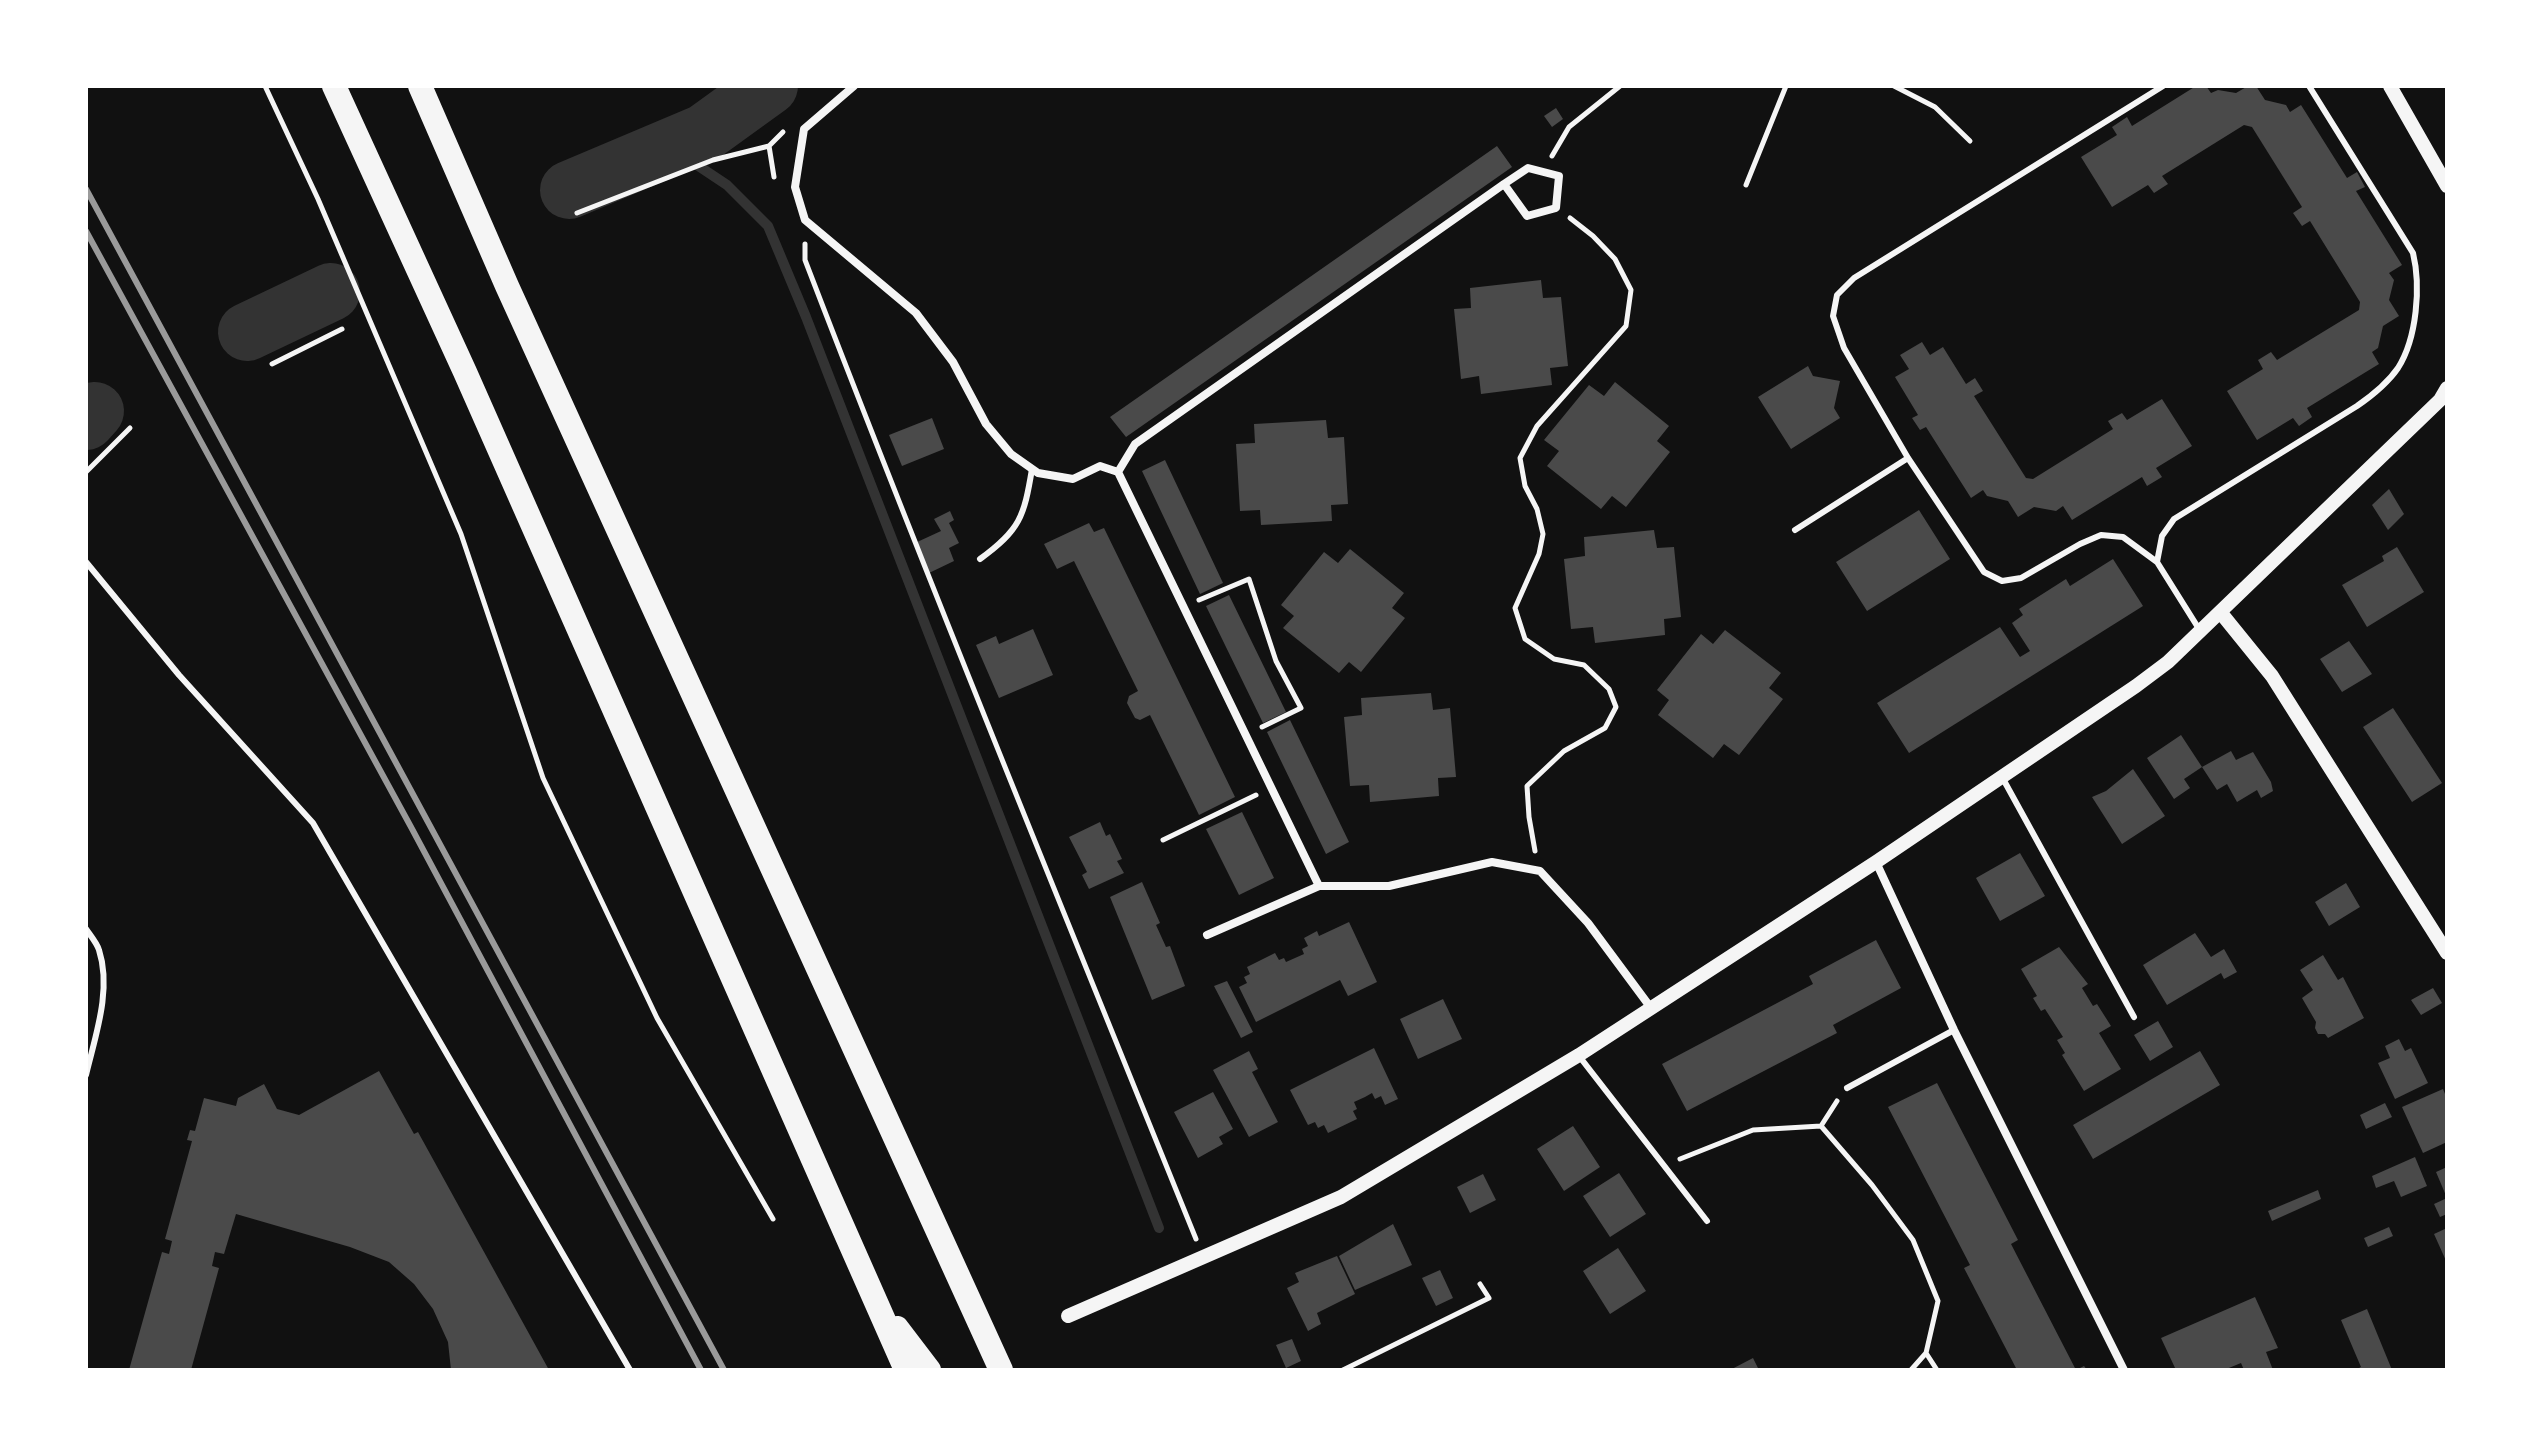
<!DOCTYPE html>
<style>
body{margin:0}
#map{position:relative;width:2533px;height:1456px;overflow:hidden;background:#111;font-family:"IBM Plex Sans",sans-serif}
canvas{display:block}
.frame{position:absolute;inset:0;border:88px solid #fff;pointer-events:none}
</style>
<div id="map">
<canvas width="2533" height="1456"></canvas>
<div class="frame"></div>
</div>
<script>
const context = document.querySelector('canvas').getContext('2d');
context.lineJoin = 'round';
function strokePath(path, color, width, dash) { context.strokeStyle = color; context.lineWidth = width; context.lineCap = dash ? 'butt' : 'round'; context.setLineDash(dash || []); context.stroke(path); }
function paint(path, color) { context.fillStyle = color; context.fill(path, 'evenodd'); }
strokePath(new Path2D(`
 M670,147L727,185L768,226L806,317L1159,1228`), '#333', 10);
strokePath(new Path2D(`
 M569,190L704,133L769,86
 M247,332L331,292
 M86,421L95,411`), '#333', 58);
paint(new Path2D(`
 M2196,86H2206L2211,93L2218,90L2236,93L2248,86H2256L2265,100L2286,105L2290,112L2301,105L2347,178L2357,172L2365,187L2356,191L2402,265L2389,273L2394,280L2389,300L2399,316L2383,326L2378,348L2372,352L2379,364L2307,408L2312,417L2299,426L2293,418L2257,440L2227,391L2263,369L2258,360L2271,352L2277,360L2359,310L2360,302L2310,221L2302,226L2293,213L2302,207L2252,127L2244,125L2162,176L2168,184L2154,193L2148,185L2112,207L2081,157L2117,135L2112,127L2127,117L2132,126Z
 M1556,108L1563,119L1552,127L1544,116Z
 M1497,146L1512,167L1126,437L1110,417Z
 M1541,280L1543,298L1561,297L1568,366L1550,368L1552,385L1481,394L1479,376L1461,379L1454,309L1471,308L1470,288Z
 M1922,342L1930,355L1943,347L1966,384L1975,378L1983,391L1974,396L2026,478L2033,479L2113,429L2108,421L2122,413L2127,420L2162,399L2192,446L2156,468L2162,477L2147,486L2142,477L2072,520L2063,506L2056,511L2034,507L2018,517L2008,501L1987,496L1983,490L1971,498L1926,427L1920,430L1912,418L1918,415L1895,377L1909,369L1900,355Z
 M1808,366L1813,376L1840,381L1834,408L1840,418L1791,449L1758,397Z
 M1615,382L1669,426L1657,441L1670,452L1626,507L1612,496L1601,509L1547,466L1559,451L1544,440L1589,385L1604,396Z
 M932,418L944,449L902,466L889,435Z
 M1326,420L1328,438L1344,437L1348,504L1331,505L1332,521L1261,525L1260,510L1240,511L1236,444L1255,443L1254,424Z
 M1165,460L1223,583L1200,594L1142,471Z
 M2389,489L2404,514L2388,530L2372,505Z
 M1919,510L1950,559L1867,611L1836,562Z
 M950,511L954,520L949,523L959,543L949,548L954,561L929,573L915,543L941,531L934,519Z
 M1089,523L1094,532L1104,528L1235,797L1199,815L1150,715L1140,720L1135,718L1127,703L1129,696L1138,691L1074,561L1057,569L1044,544Z
 M1654,530L1657,548L1674,547L1681,617L1664,619L1665,635L1595,643L1593,627L1571,629L1564,559L1585,556L1584,537Z
 M2397,547L2424,592L2367,627L2342,585L2384,561L2382,556Z
 M1350,549L1404,593L1392,608L1405,618L1361,672L1349,662L1339,673L1283,628L1294,616L1281,605L1324,552L1338,563Z
 M2113,559L2143,606L1909,753L1877,703L2000,627L2020,657L2030,651L2012,623L2023,615L2019,609L2066,579L2070,586Z
 M1229,595L1286,712L1263,723L1206,606Z
 M1033,629L1053,675L999,698L976,645L996,636L999,644Z
 M1725,630L1781,673L1769,688L1783,699L1739,755L1724,744L1713,758L1658,715L1669,700L1657,690L1701,634L1713,644Z
 M2349,641L2372,674L2342,692L2320,659Z
 M1431,693L1433,710L1450,708L1456,777L1438,778L1439,796L1370,802L1369,785L1350,786L1344,717L1362,715L1361,698Z
 M2393,708L2442,783L2412,802L2363,727Z
 M1290,720L1349,842L1326,854L1267,732Z
 M2181,735L2202,767L2184,779L2190,788L2174,799L2147,758Z
 M2231,751L2236,760L2253,752L2271,782L2273,791L2261,798L2257,790L2237,802L2227,784L2217,790L2202,767Z
 M2133,769L2165,816L2122,844L2092,797L2106,791Z
 M1242,812L1274,878L1239,895L1206,829Z
 M1100,822L1106,836L1110,834L1122,859L1117,861L1124,873L1089,889L1082,875L1087,872L1069,837Z
 M2020,853L2045,896L2000,921L1976,878Z
 M1142,882L1160,923L1156,925L1166,947L1170,946L1185,986L1152,1000L1110,897Z
 M2346,883L2360,907L2329,926L2315,902Z
 M1349,922L1377,982L1348,996L1340,980L1256,1022L1239,987L1247,983L1244,977L1250,974L1247,967L1275,953L1279,960L1284,958L1286,962L1304,954L1302,949L1308,946L1304,938L1317,931L1319,936Z
 M2195,933L2211,957L2224,949L2237,972L2224,979L2221,973L2167,1005L2143,965Z
 M1876,940L1901,988L1833,1025L1837,1033L1687,1111L1662,1064L1813,984L1809,976Z
 M2059,947L2088,984L2082,988L2093,1006L2097,1004L2111,1026L2099,1033L2121,1069L2084,1091L2062,1055L2065,1053L2057,1040L2063,1037L2045,1009L2041,1011L2033,998L2037,996L2021,969Z
 M2323,955L2338,980L2343,977L2364,1018L2328,1038L2325,1034H2318L2315,1028L2316,1022L2302,998L2313,990L2300,970Z
 M1227,981L1253,1032L1241,1038L1214,986Z
 M2433,988L2442,1003L2421,1015L2411,1000Z
 M1443,999L1462,1039L1418,1059L1400,1019Z
 M2158,1021L2173,1047L2150,1061L2134,1035Z
 M2399,1039L2405,1051L2411,1048L2428,1083L2395,1099L2378,1063L2390,1058L2385,1046Z
 M1374,1048L1398,1099L1385,1105L1381,1096L1375,1099L1372,1093L1365,1097L1354,1102L1357,1109L1353,1111L1357,1119L1328,1133L1324,1125L1318,1128L1315,1122L1308,1125L1290,1090Z
 M1249,1051L1258,1069L1252,1072L1278,1122L1249,1137L1213,1070Z
 M2200,1051L2220,1085L2093,1159L2073,1125Z
 M379,1071L414,1134L418,1132L549,1370H451L448,1342L433,1309L414,1284L389,1262L350,1247L236,1214L224,1254L215,1252L212,1266L219,1268L191,1370H129L162,1252L169,1254L172,1241L165,1239L192,1141L187,1140L190,1130L195,1131L204,1098L236,1106L238,1098L264,1084L277,1109L299,1115Z
 M1937,1083L2018,1240L2011,1244L2076,1370L2084,1366L2087,1370H2017L1964,1268L1970,1265L1888,1107Z
 M2443,1089L2447,1099V1142L2423,1153L2402,1107Z
 M1213,1092L1233,1129L1219,1137L1223,1144L1198,1158L1174,1112Z
 M2385,1103L2392,1117L2366,1129L2360,1115Z
 M1573,1126L1600,1167L1564,1191L1537,1149Z
 M2415,1157L2427,1186L2401,1197L2394,1181L2376,1188L2372,1176Z
 M2447,1167V1198L2436,1172Z
 M1619,1173L1646,1214L1610,1237L1583,1196Z
 M1483,1174L1496,1200L1470,1213L1457,1187Z
 M2318,1190L2321,1199L2272,1221L2268,1211Z
 M2447,1198V1214L2440,1217L2434,1204Z
 M1393,1224L1412,1265L1355,1290L1339,1256Z
 M2389,1227L2393,1236L2368,1247L2364,1238Z
 M2447,1228V1263L2434,1234Z
 M1618,1248L1646,1291L1610,1314L1583,1271Z
 M1337,1256L1355,1294L1317,1313L1321,1324L1308,1331L1287,1288L1299,1282L1295,1273Z
 M1440,1270L1453,1298L1436,1306L1422,1278Z
 M2255,1297L2278,1348L2266,1352L2273,1370H2244L2241,1363L2224,1370H2176L2161,1338Z
 M2367,1309L2392,1370H2355L2361,1367L2341,1320Z
 M1292,1339L1301,1361L1286,1368L1276,1345Z
 M1753,1358L1759,1370H1730Z`), '#4a4a4a');
strokePath(new Path2D(`
 M265,86L318,199L461,534L543,778L657,1018L773,1219
 M1894,86L1935,107L1970,141
 M769,146L774,177
 M1552,156L1569,127L1620,86
 M1746,185L1786,86
 M577,213L713,160L769,146L783,132
 M805,244V260C931,588 1064,913 1196,1239
 M272,364L342,329
 M86,472L130,428
 M1199,600L1249,579L1276,661L1301,708L1262,727
 M1163,840L1256,795
 M1535,851L1529,817L1527,786L1564,751L1605,728L1616,707L1609,689L1584,665L1554,659L1525,639L1515,608L1539,554L1543,534L1537,509L1525,486L1520,458L1537,426L1626,326L1631,290L1615,259L1593,236L1570,218
 M1821,1126L1837,1101
 M1680,1159L1753,1130L1821,1126L1872,1185L1913,1240L1938,1301L1926,1353L1911,1370
 M1926,1353L1937,1370
 M1343,1370L1489,1298L1480,1284`), '#f5f5f5', 5);
strokePath(new Path2D(`
 M2163,86L1854,278L1837,295L1833,316L1844,348L1908,458L1984,572L2002,581L2021,578L2080,544L2101,535L2123,537L2157,562L2199,629
 M1795,530L1908,458
 M980,559C1020,530 1024,517 1032,469
 M86,562L179,675L313,823L630,1370
 M2157,562L2162,536L2174,519L2357,406C2373,395 2387,384 2398,368C2417,338 2421,286 2413,253L2309,86
 M2002,777L2134,1017
 M86,929C90,935 97,943 99,950C112,990 95,1037 86,1075
 M1579,1056L1707,1221
 M1847,1088L1954,1030`), '#f5f5f5', 6);
strokePath(new Path2D(`
 M854,86L804,129L795,187L805,220L916,313L953,362L986,424L1011,454L1038,473L1073,479L1100,466L1118,472
 M1504,184L1527,216L1556,208L1559,176L1528,168L1504,184L1135,444L1118,472L1319,886H1389L1492,862L1540,871L1588,923L1651,1008
 M1876,862L1954,1030L2124,1370
 M1207,935L1319,886`), '#f5f5f5', 8);
strokePath(new Path2D(`
 M2390,86L2447,186
 M2221,613L2272,676L2447,953
 M1068,1316L1341,1197L1579,1055L1876,862L2136,686L2168,662L2440,400L2447,388`), '#f5f5f5', 14);
strokePath(new Path2D(`
 M334,86L465,372L906,1370
 M420,86L507,286L1001,1370
 M897,1328L929,1370`), '#f5f5f5', 24);
strokePath(new Path2D(`
 M86,189L724,1370
 M86,231L411,827L701,1370`), '#9a9a9a', 6);
</script>
